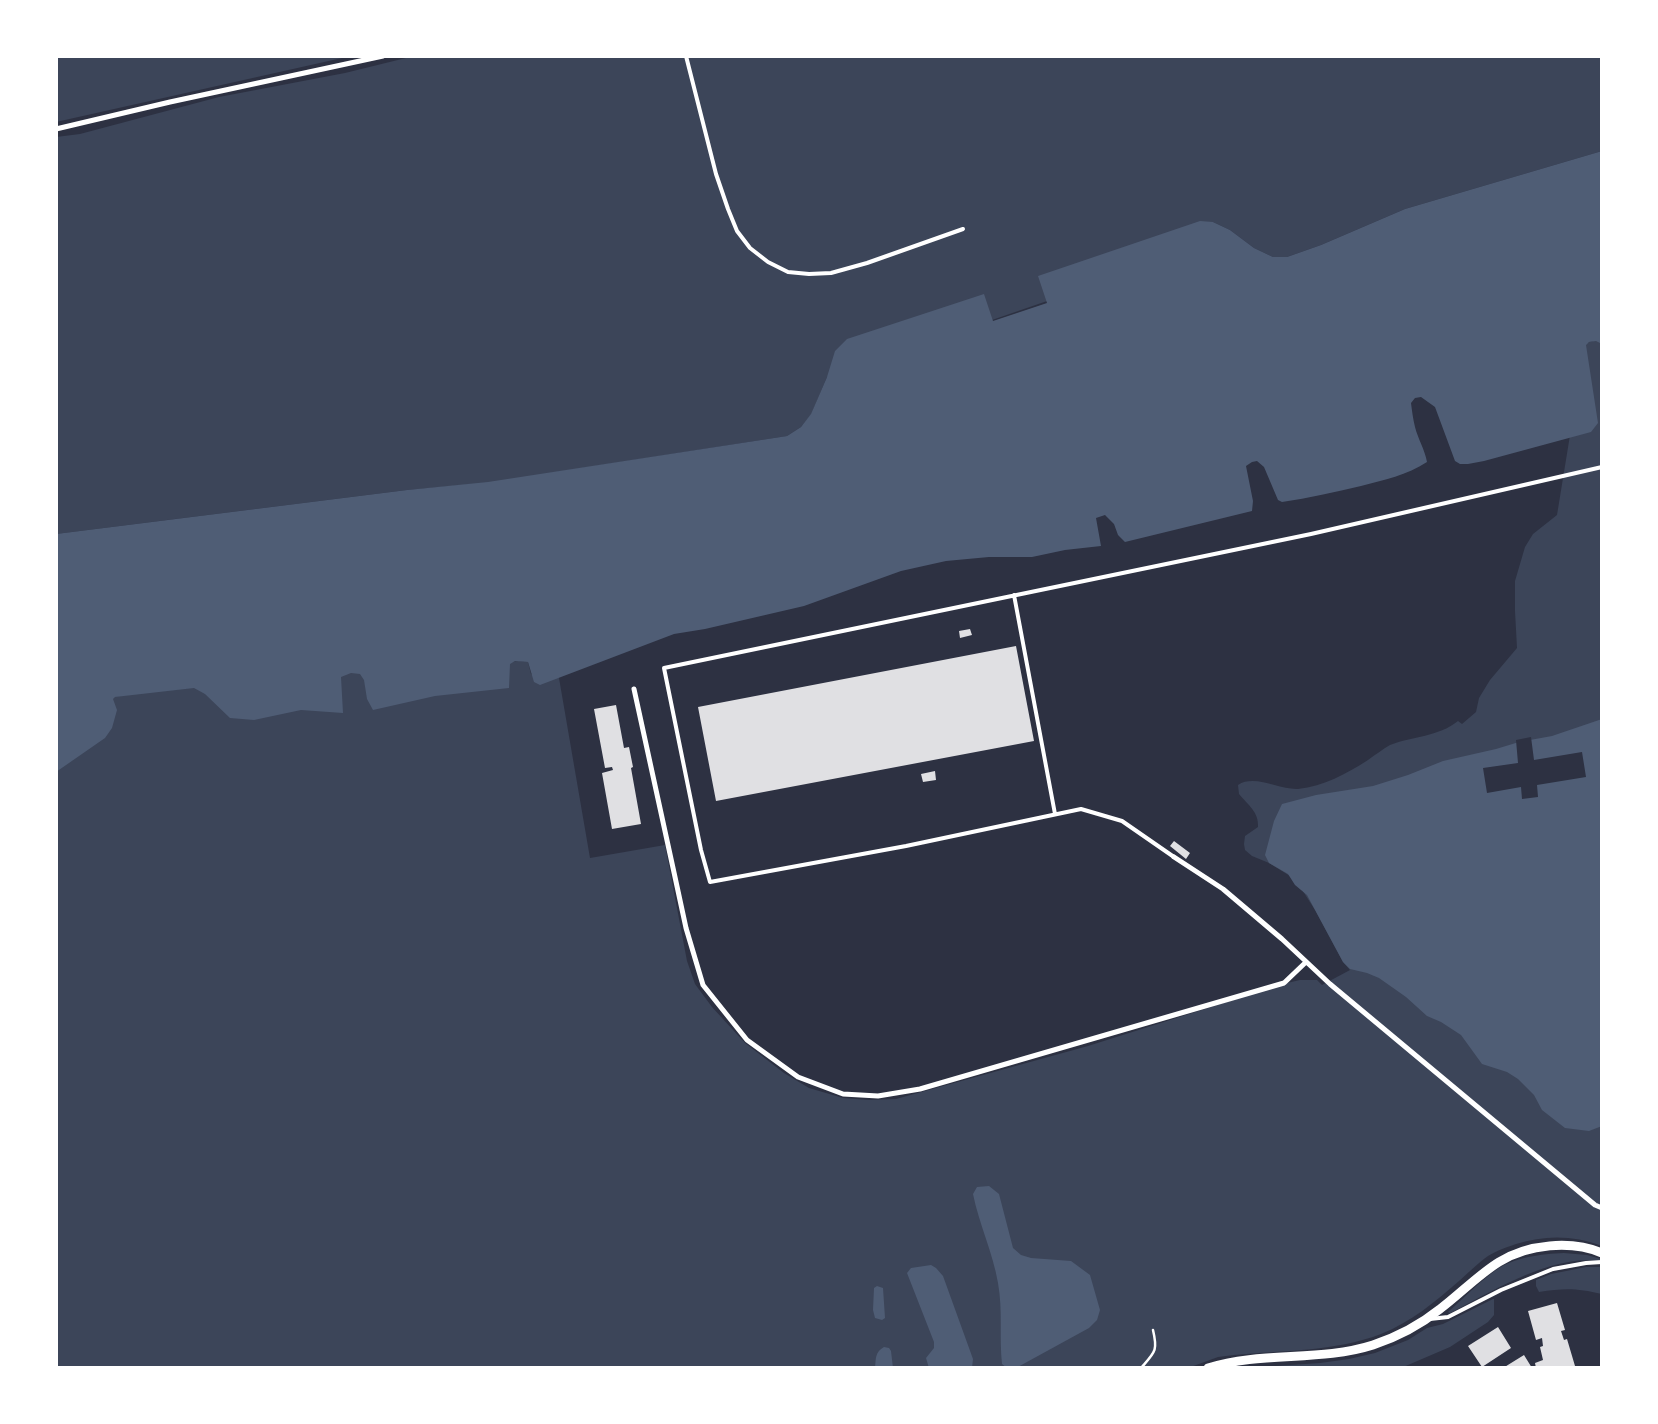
<!DOCTYPE html>
<style>
body{margin:0}
#map{position:relative;width:1658px;height:1424px;overflow:hidden;background:#2d3142;font-family:"IBM Plex Serif",serif}
canvas{display:block}
.frame{position:absolute;inset:0;border:58px solid #fff;pointer-events:none}
</style>
<div id="map">
<canvas width="1658" height="1424"></canvas>
<div class="frame"></div>
</div>
<script>
const context = document.querySelector('canvas').getContext('2d');
context.lineJoin = 'round';
function paint(path, color) { context.fillStyle = color; context.fill(path, 'evenodd'); }
function strokePath(path, color, width, dash) { context.strokeStyle = color; context.lineWidth = width; context.lineCap = dash ? 'butt' : 'round'; context.setLineDash(dash || []); context.stroke(path); }
paint(new Path2D(`
 M56,56H351L56,122Z
 M414,56H1602V151L1405,209L1321,245L1287,257H1273L1254,248L1230,230L1213,222H1200L1050,300L827,377L811,415L801,427L787,436L488,483L407,490L56,534V137L80,134L219,97L345,73Z
 M1602,339V1246C1573,1235 1545,1235 1516,1244C1507,1247 1496,1251 1488,1256C1478,1263 1468,1273 1459,1281C1435,1302 1411,1322 1381,1334C1334,1352 1283,1350 1234,1355L1218,1357L1188,1368H56V710L123,695L353,670L519,661L528,662L531,674L536,677L559,678L590,858L665,845L687,961L695,984L712,1007L745,1043L784,1073L809,1088L843,1098L869,1100L896,1099L1088,1046L1287,983L1300,980H1317L1322,985L1350,970L1343,962L1315,910L1299,885L1290,876L1269,863L1252,856L1245,850L1244,844L1245,836L1258,827C1259,812 1248,805 1239,794L1238,785C1255,774 1279,790 1298,789C1324,786 1346,774 1368,760C1375,755 1383,749 1390,745C1413,736 1438,737 1458,721L1462,724L1476,712L1479,698L1490,680L1517,648L1515,611V581L1525,547L1533,534L1557,515L1585,343Z
 M1564,1253L1587,1255L1601,1259L1600,1261C1551,1254 1493,1291 1450,1313L1448,1312C1464,1298 1479,1282 1496,1270C1515,1257 1541,1254 1564,1253Z
 M1586,1267H1602V1294C1577,1288 1564,1288 1539,1292L1536,1286V1280L1551,1274Z
 M1493,1299H1494V1315L1488,1322L1450,1347L1401,1368H1246L1320,1363L1349,1359L1375,1353L1408,1340L1427,1328L1443,1324Z`), '#3c4559');
paint(new Path2D(`
 M1602,151V344L1596,341L1589,342L1586,345L1598,423L1591,432L1484,461L1468,464H1460L1455,461L1435,407L1421,397L1415,398L1411,403C1412,411 1413,419 1415,427C1418,439 1425,450 1427,462C1407,475 1384,480 1361,486C1335,492 1309,498 1282,502L1278,500L1264,467L1257,461L1252,462L1246,466L1253,501L1252,511L1125,542L1118,535L1114,524L1105,515L1096,518L1101,546L1065,550L1032,557H989L946,561L901,571L804,606L705,629L674,634L540,685L534,682L528,662L515,661L510,664L509,688L435,696L373,710L367,699L364,680L360,674L351,673L341,677L343,713L301,710L254,720L230,718L205,694L194,688L115,697L113,699L117,710L112,728L105,738L56,772V534L407,490L488,482L787,436L801,427L811,414L827,377L835,351L847,339L984,294L993,321L1047,303L1038,276L1200,221L1213,222L1230,230L1254,248L1273,257H1287L1321,245L1405,209Z
 M1602,719V1126L1589,1131L1565,1128L1542,1110L1534,1095L1518,1079L1507,1072L1482,1064L1461,1035L1441,1022L1427,1016L1406,997L1379,978L1367,973L1350,969L1343,962L1307,895L1295,885L1288,874L1269,863L1265,855L1274,821L1282,804L1316,795L1373,786L1408,775L1443,761L1496,749L1519,742L1552,736Z
 M989,1186L999,1194L1013,1248L1021,1255L1031,1258L1071,1261L1090,1275L1100,1310L1097,1320L1089,1328L1016,1368H1007L1002,1364C999,1337 1003,1311 998,1283C993,1253 979,1224 973,1194L977,1187Z
 M931,1265L936,1268L943,1276L973,1359L972,1368H929L926,1358L934,1348V1342L907,1273L911,1268Z
 M877,1286L883,1288L885,1318L882,1320L875,1318L873,1310L874,1288Z
 M884,1347L889,1348L891,1351L893,1368H875C876,1358 875,1352 884,1347Z`), '#4f5d75');
paint(new Path2D(`
 M1531,737L1534,760L1582,752L1586,777L1537,785L1538,797L1522,799L1521,787L1487,793L1483,768L1518,763L1516,740Z`), '#2d3142');
paint(new Path2D(`
 M970,629L972,635L960,638L959,631Z
 M1016,646L1034,741L716,801L698,707Z
 M616,705L624,748L629,747L633,767L631,768L641,824L612,829L602,773L613,770L612,767L605,768L594,709Z
 M935,771L936,780L923,782L921,774Z
 M1174,841L1190,853L1186,859L1170,846Z
 M1557,1303L1565,1330L1561,1331L1564,1340L1567,1339L1575,1366L1569,1368H1536L1535,1363L1543,1360L1540,1347L1543,1346L1542,1338L1536,1340L1528,1311Z
 M1498,1327L1511,1348L1482,1367L1468,1346Z
 M1524,1355L1532,1368H1503Z`), '#e0e0e3');
strokePath(new Path2D(`
 M1141,1368C1155,1352 1158,1351 1153,1330`), '#fff', 2.5);
strokePath(new Path2D(`
 M686,56L716,174L728,209L737,231L750,248L768,262L788,272L809,274L831,273L867,263L963,229
 M1014,595L1055,814
 M1174,857L1122,821L1081,809L906,846L710,882L701,850L664,668L1311,534L1602,467
 M1430,1319L1448,1317L1501,1290L1553,1269L1586,1263L1602,1262`), '#fff', 4);
strokePath(new Path2D(`
 M56,129L170,102L383,56
 M634,689L675,877L686,928L703,985L747,1040L798,1077L843,1094L878,1096L920,1089L1284,983L1306,962
 M1174,857L1223,889L1282,939L1330,984L1595,1205L1602,1208`), '#fff', 5);
strokePath(new Path2D(`
 M1208,1368C1262,1351 1320,1362 1373,1345C1397,1337 1420,1325 1440,1309C1460,1294 1478,1275 1499,1262C1528,1244 1571,1240 1602,1253`), '#fff', 9);
</script>
